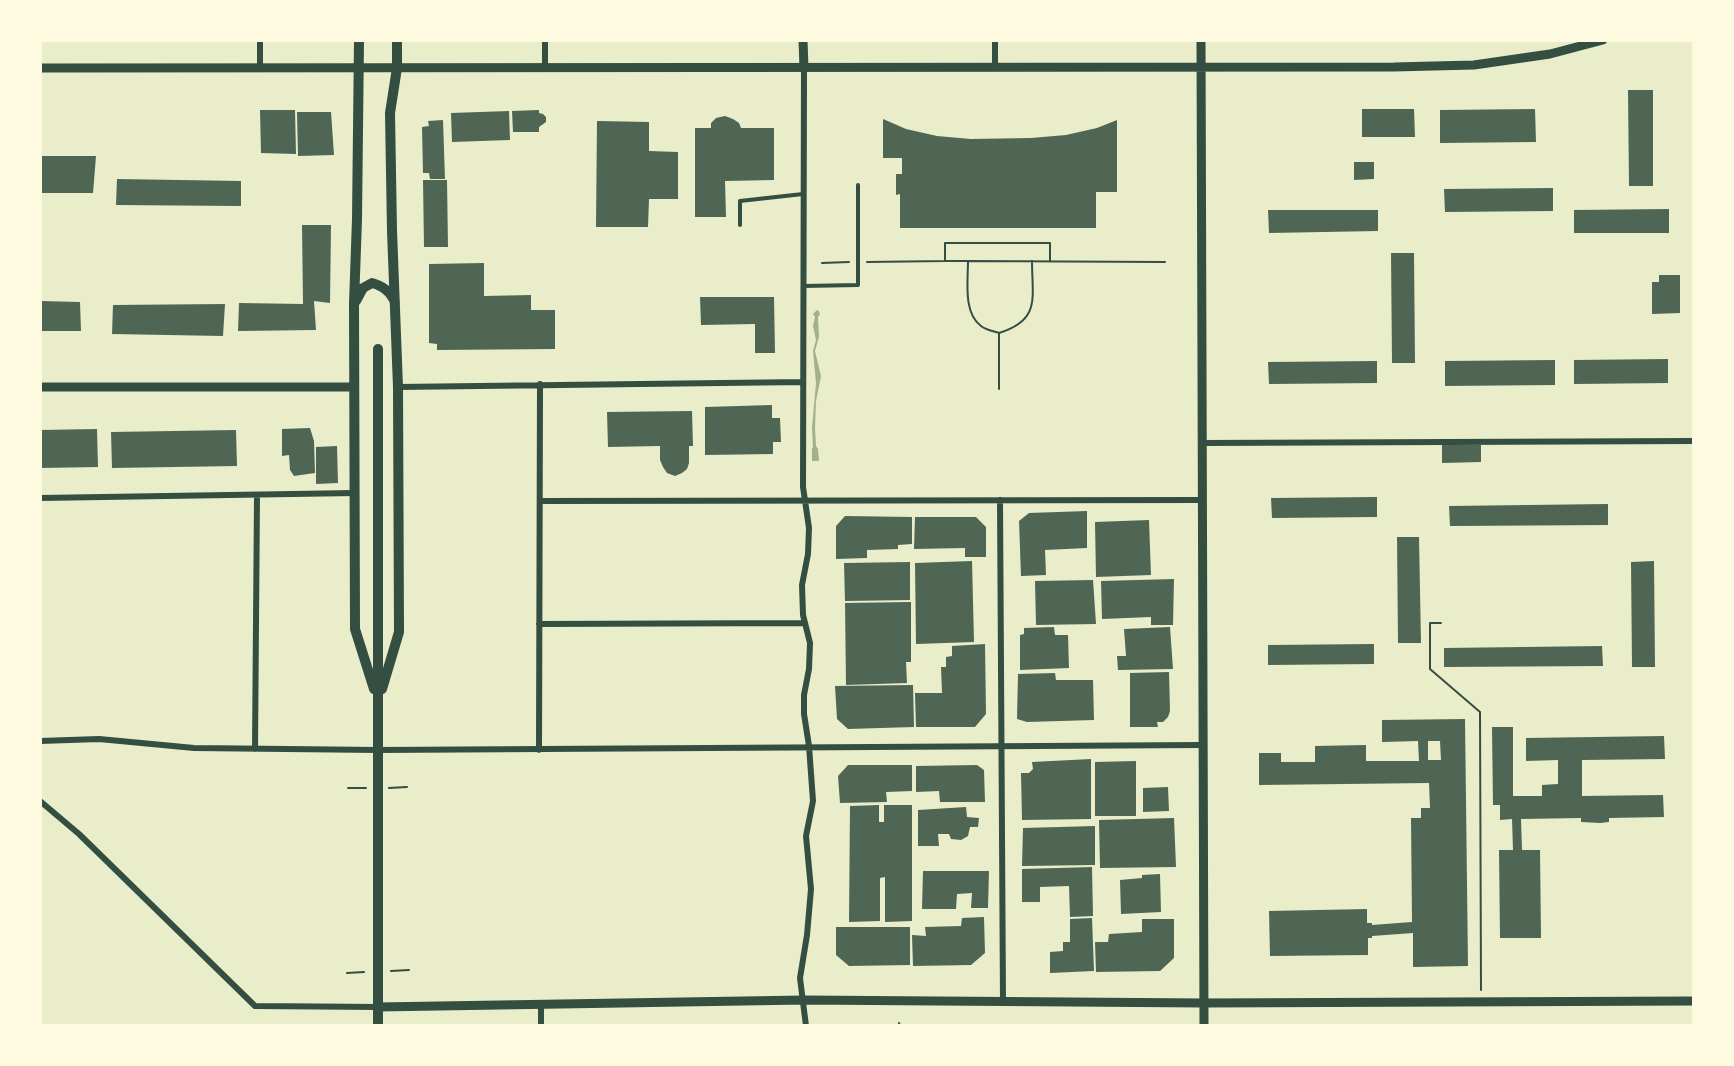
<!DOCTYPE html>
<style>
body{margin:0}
#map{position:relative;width:1734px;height:1066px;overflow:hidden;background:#e9edc9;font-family:"Zilla Slab",serif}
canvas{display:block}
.frame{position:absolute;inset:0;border:42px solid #fefae0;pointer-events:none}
</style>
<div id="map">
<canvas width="1734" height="1066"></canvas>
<div class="frame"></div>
</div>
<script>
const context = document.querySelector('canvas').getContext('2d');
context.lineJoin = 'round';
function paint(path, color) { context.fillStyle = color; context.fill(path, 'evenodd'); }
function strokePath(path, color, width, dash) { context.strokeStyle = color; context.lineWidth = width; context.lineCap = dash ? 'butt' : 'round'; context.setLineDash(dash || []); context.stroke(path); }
paint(new Path2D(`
 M817,310L819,311L820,314L818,317L819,337L815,351L821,376L816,401L815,428L816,446L818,449L819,461H812V449L813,447L812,428L816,383L813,351L816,340L813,326L815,317L813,314Z`), '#a3b18a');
paint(new Path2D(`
 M1628,90H1653V186H1629Z
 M1362,109H1414L1415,137H1362Z
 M1535,109L1536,142L1440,143V110Z
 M260,110H295L296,154L261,153Z
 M539,110V113L543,114L546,117V122L539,127V132H513L512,111Z
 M509,111L510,140L452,142L451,113Z
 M297,112H331L334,155L298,156Z
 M725,116L733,119L739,123L741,128H774V180L725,181L726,217H695V128H711V123L716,118Z
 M883,119L906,129L937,136L971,139L1031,138L1066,135L1097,128L1117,120V192H1096V228H900V194L896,195V174H902V158H883Z
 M443,120L445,179H430L429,173H423L422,127L429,126L428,121Z
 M597,121L649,122V151L678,152V199H649L648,227H596Z
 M40,156H96L93,193H40Z
 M1354,162H1374V179L1354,180Z
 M117,179L241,181V206L116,205Z
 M423,180H447L448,247H424Z
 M1553,188V211L1445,212L1444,189Z
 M1669,209V233H1574V210Z
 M1268,210H1378V231L1269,233Z
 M302,225H331L330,303L314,301L316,330L238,331L239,303L303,304Z
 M1391,253H1414L1415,363H1392Z
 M484,263V296L531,295V310H555V349L437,350V344L429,343V264Z
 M1659,275H1680V313L1652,314V282H1659Z
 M700,297H774L775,353H755V324L701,325Z
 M40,301L80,302L81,331H40Z
 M225,304L223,336L112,334L113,305Z
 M1668,359V383L1574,384V360Z
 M1555,360V385L1445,386V361Z
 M1377,361V383L1269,384L1268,362Z
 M772,405V418H780L781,442H773V454L705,455V407Z
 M692,411L693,446H689V463L687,469L682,473L675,476L667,473L663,467L660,460V446L608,447L607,412Z
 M310,428L314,441L315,473L294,476L290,470L289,455L282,456V429Z
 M97,429L98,467L40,468V430Z
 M236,430L237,466L112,468L111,432Z
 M1442,445H1481V462L1442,463Z
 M337,446L338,483L316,484V447Z
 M1377,497V517L1272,518L1271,498Z
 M1608,504V525L1450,526L1449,506Z
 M1087,511V548L1045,550L1046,575L1021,576L1019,521L1029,513Z
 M845,516L912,517V544L898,545V549L867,550V558L836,559V526Z
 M915,517H976L986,527V557H965V548L914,549Z
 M1149,520L1151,575L1096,577L1095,522Z
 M1397,537H1419L1421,643H1398Z
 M972,561L974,642L916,644L915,563Z
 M1654,561L1655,667H1632L1631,562Z
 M910,562V600L845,601L844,563Z
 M1174,579L1173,625H1151V617L1102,619L1101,581Z
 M1093,580L1096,624L1036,625L1035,581Z
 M911,602V662H906L907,683L846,685L845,603Z
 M1054,627L1055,635H1068L1069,668L1020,670V635L1024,634V628Z
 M1170,627L1173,669L1118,670L1117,656H1126L1124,629Z
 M985,644L986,714L975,727H916L915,693H942L941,667H946V657L952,656V646Z
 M1374,644V664L1268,665V645Z
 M1602,646L1603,666L1444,667V648Z
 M1169,672L1170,711L1168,717L1163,722H1157L1158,727H1130V673Z
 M1055,673L1056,680H1093L1094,720L1027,722L1017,719L1018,674Z
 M913,685L914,727L848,729L837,719L835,686Z
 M1465,719L1468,966L1413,967V933L1372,936V938H1368V955L1270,956L1269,911L1367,909V923H1372V925L1412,922L1411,818H1421V808H1430L1429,783L1259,785V753H1281V762H1315V746L1366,745V761H1419L1418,741L1382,742V720ZM1428,741H1440L1441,760H1428Z
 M1492,727H1513V796H1542V785L1558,784V760L1526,761V738L1664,736L1665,759L1582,760V796L1663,795L1664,817L1609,818V822L1600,823L1581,822V818L1521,819L1522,850H1540L1541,938H1500L1499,850H1513L1512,819L1500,820V805H1493Z
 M1091,759V819L1022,820L1021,773H1029L1033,769L1032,762Z
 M1136,761V816H1095V762Z
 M848,765H912V791L886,792L887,802L840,803L838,776Z
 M977,765L984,770L985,802H940L939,791L916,792V766Z
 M1168,787L1169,811L1143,812V788Z
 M879,805V822H884V805H912V921L885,922V877L880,878V921L849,922L850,806Z
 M966,807L967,817L979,818L978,827H970L968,836L961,840L951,839L949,834H938L939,846H918V810Z
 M1174,818L1176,867L1100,868L1099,820Z
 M1095,826V865L1022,866L1023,828Z
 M1092,867L1093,916L1070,917L1069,886L1040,887V902H1022V869Z
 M923,871H989L988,908H971L972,893L957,894L956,909H922Z
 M1160,874L1161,912L1121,914L1120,880L1142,878V875Z
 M984,917L985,953L971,965L913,966L912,935L926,936L925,927L961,926L962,918Z
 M1092,918L1094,971L1050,973V952L1063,951V942H1070V919Z
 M1142,919H1174V958L1160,971L1096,972L1095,942H1108L1109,934L1142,932Z
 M836,927H910V965L849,966L836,955Z`), '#4f6655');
strokePath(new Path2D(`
 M945,261H968C968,281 963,313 981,326C986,330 993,331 999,333V389
 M968,261L1165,262
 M867,262L945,261V243H1050V261
 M822,263L849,262
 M999,333C1041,320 1032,298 1032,261
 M1441,623H1430V669L1480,712L1481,990
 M348,788H366
 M389,788L407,787
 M391,971L409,970
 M347,973L364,972
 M899,1023L900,1026`), '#344e41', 2);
strokePath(new Path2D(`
 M740,225V201L803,194
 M803,286L858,285V185`), '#344e41', 4);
strokePath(new Path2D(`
 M260,40V68
 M545,40V68
 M995,67V40
 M804,68L803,487L809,528L808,554L802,585L803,615L810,643L809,669L804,695V714L809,746L813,801L806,836L811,889L807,935L800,978L806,1026
 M398,387L803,382
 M1202,443L1694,441
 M40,498L355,493
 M1000,500L1003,1002
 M540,501L1202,500
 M539,624L804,623
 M40,741L99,739L194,748L378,750L1203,745
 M255,749L257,495
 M539,750L540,384
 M40,801L79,834L255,1006L378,1007
 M541,1005V1026`), '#344e41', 6);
strokePath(new Path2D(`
 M803,40L804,68
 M1201,40L1204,1026
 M40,68L1394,67L1474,65L1550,54L1603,40
 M40,387H354
 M378,1007L804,1000L1204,1003L1694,1001`), '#344e41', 9);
strokePath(new Path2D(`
 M359,40L357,219L354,304L355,629L374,689
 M356,301L363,288L372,283C383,286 390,291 395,302
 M378,349V1026
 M382,689L399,632L398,387L392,231L390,113L397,68V40`), '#344e41', 10);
</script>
